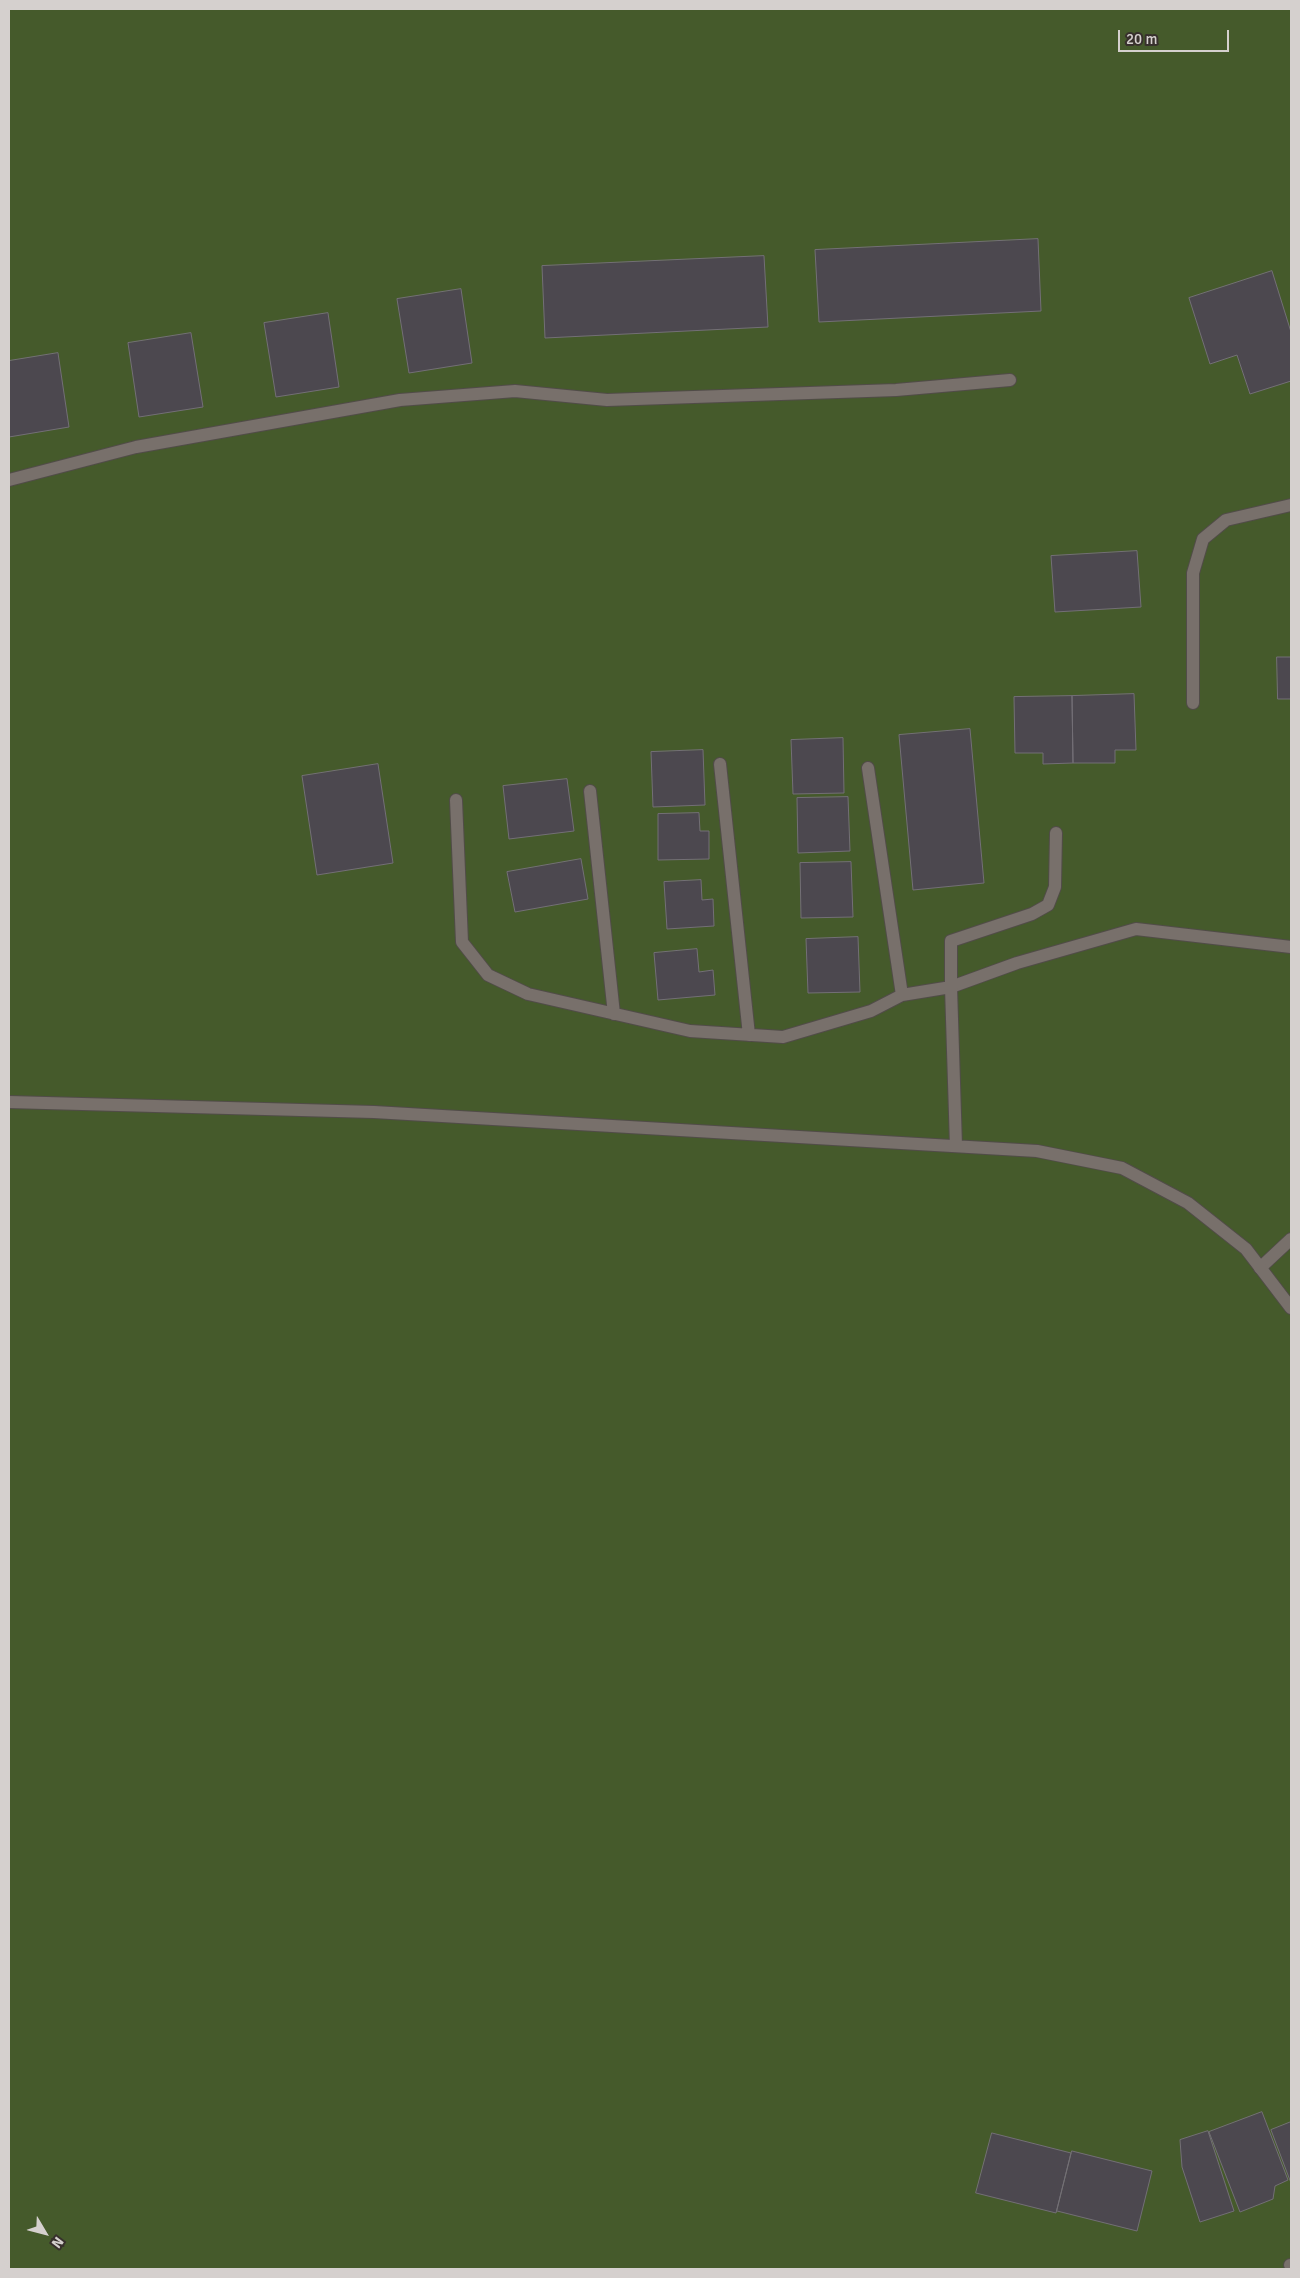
<!DOCTYPE html>
<style>
body{margin:0}
#map{position:relative;width:1300px;height:2278px;overflow:hidden;background:#37302c;font-family:Signika,sans-serif}
canvas{display:block}
.frame{position:absolute;inset:0;border:10px solid #d5d0ce;pointer-events:none}
.north{position:absolute;left:20px;top:2208px;width:50px;height:50px;-webkit-text-stroke:4px #37302c;paint-order:stroke;rotate:127deg;font-size:14px;font-weight:700;line-height:20px;text-align:center;color:#d5d0ce}
.north::after{content:'';display:block;margin:auto;width:18px;height:22px;background:#d5d0ce;clip-path:polygon(50% 0,100% 100%,50% 72%,0 100%)}
.scale{position:absolute;left:1118px;top:30px;width:111px;height:22px;box-sizing:border-box;border:2px solid #d5d0ce;border-top:0;padding-left:6px;font-size:15px;line-height:18px;white-space:nowrap;color:#d5d0ce;-webkit-text-stroke:4px #37302c;paint-order:stroke}
</style>
<div id="map">
<canvas width="1300" height="2278"></canvas>
<div class="frame"></div>
<div class="north">N</div>
<div class="scale">20 m</div>
</div>
<script>
const context = document.querySelector('canvas').getContext('2d');
context.lineJoin = 'round';
function paint(path, color) { context.fillStyle = color; context.fill(path, 'evenodd'); }
function strokePath(path, color, width, dash) { context.strokeStyle = color; context.lineWidth = width; context.lineCap = dash ? 'butt' : 'round'; context.setLineDash(dash || []); context.stroke(path); }
paint(new Path2D(`
 M9,9H1291V2269H9Z`), '#455a2b');
const building = new Path2D(`
 M1038,239L1041,311L819,322L815,250Z
 M764,256L768,327L545,338L542,266Z
 M1272,271L1291,332V381L1250,394L1237,355L1210,364L1189,298Z
 M461,289L472,363L409,373L397,299Z
 M328,313L339,387L276,397L264,323Z
 M191,333L203,407L139,417L128,343Z
 M58,353L69,427L9,437V361Z
 M1137,551L1141,607L1055,612L1051,556Z
 M1277,657H1291V699H1278Z
 M1134,694L1136,750H1115V763H1073L1072,696Z
 M1072,696L1073,763L1043,764V753H1015L1014,697Z
 M970,729L984,883L913,890L899,735Z
 M843,738L844,793L793,794L791,740Z
 M703,750L705,805L653,807L651,752Z
 M378,764L393,863L317,875L302,776Z
 M567,779L574,831L509,839L503,786Z
 M848,797L850,851L798,853L797,798Z
 M699,813L700,831H709V859L658,860V814Z
 M581,859L588,899L515,912L507,872Z
 M851,862L853,917L801,918L800,863Z
 M701,880L702,900L713,899L714,926L667,929L664,882Z
 M858,937L860,992L808,993L806,939Z
 M697,949L699,972L713,970L715,995L658,1000L654,953Z
 M1262,2112L1288,2180L1275,2186L1273,2199L1240,2212L1209,2132Z
 M1291,2122V2183L1271,2130Z
 M1208,2131L1234,2211L1200,2222L1182,2167L1180,2140Z
 M992,2133L1071,2153L1056,2213L976,2193Z
 M1072,2151L1152,2171L1137,2231L1057,2211Z`);
paint(building, '#4c484f');
strokePath(building, '#736f76', 1);
const lane = new Path2D(`
 M951,987L1017,963L1136,929L1291,947
 M1260,1268L1291,1239
 M1290,2265H1291`);
const street = new Path2D(`
 M9,480L136,447L400,400L515,391L607,400L896,390L1010,380
 M1193,703V573L1203,539L1226,520L1291,505
 M720,764L749,1035
 M868,768L902,995
 M590,791L614,1014
 M456,800L462,942L488,975L528,994L690,1031L783,1037L871,1011L902,995L951,987L956,1146
 M951,987V941L1032,914L1048,905L1055,887L1056,833
 M9,1102L374,1112L1037,1151L1122,1168L1188,1203L1246,1249L1291,1308`);
strokePath(lane, '#514c48', 14);
strokePath(street, '#514c48', 14);
strokePath(lane, '#78706b', 12);
strokePath(street, '#78706b', 12);
</script>
